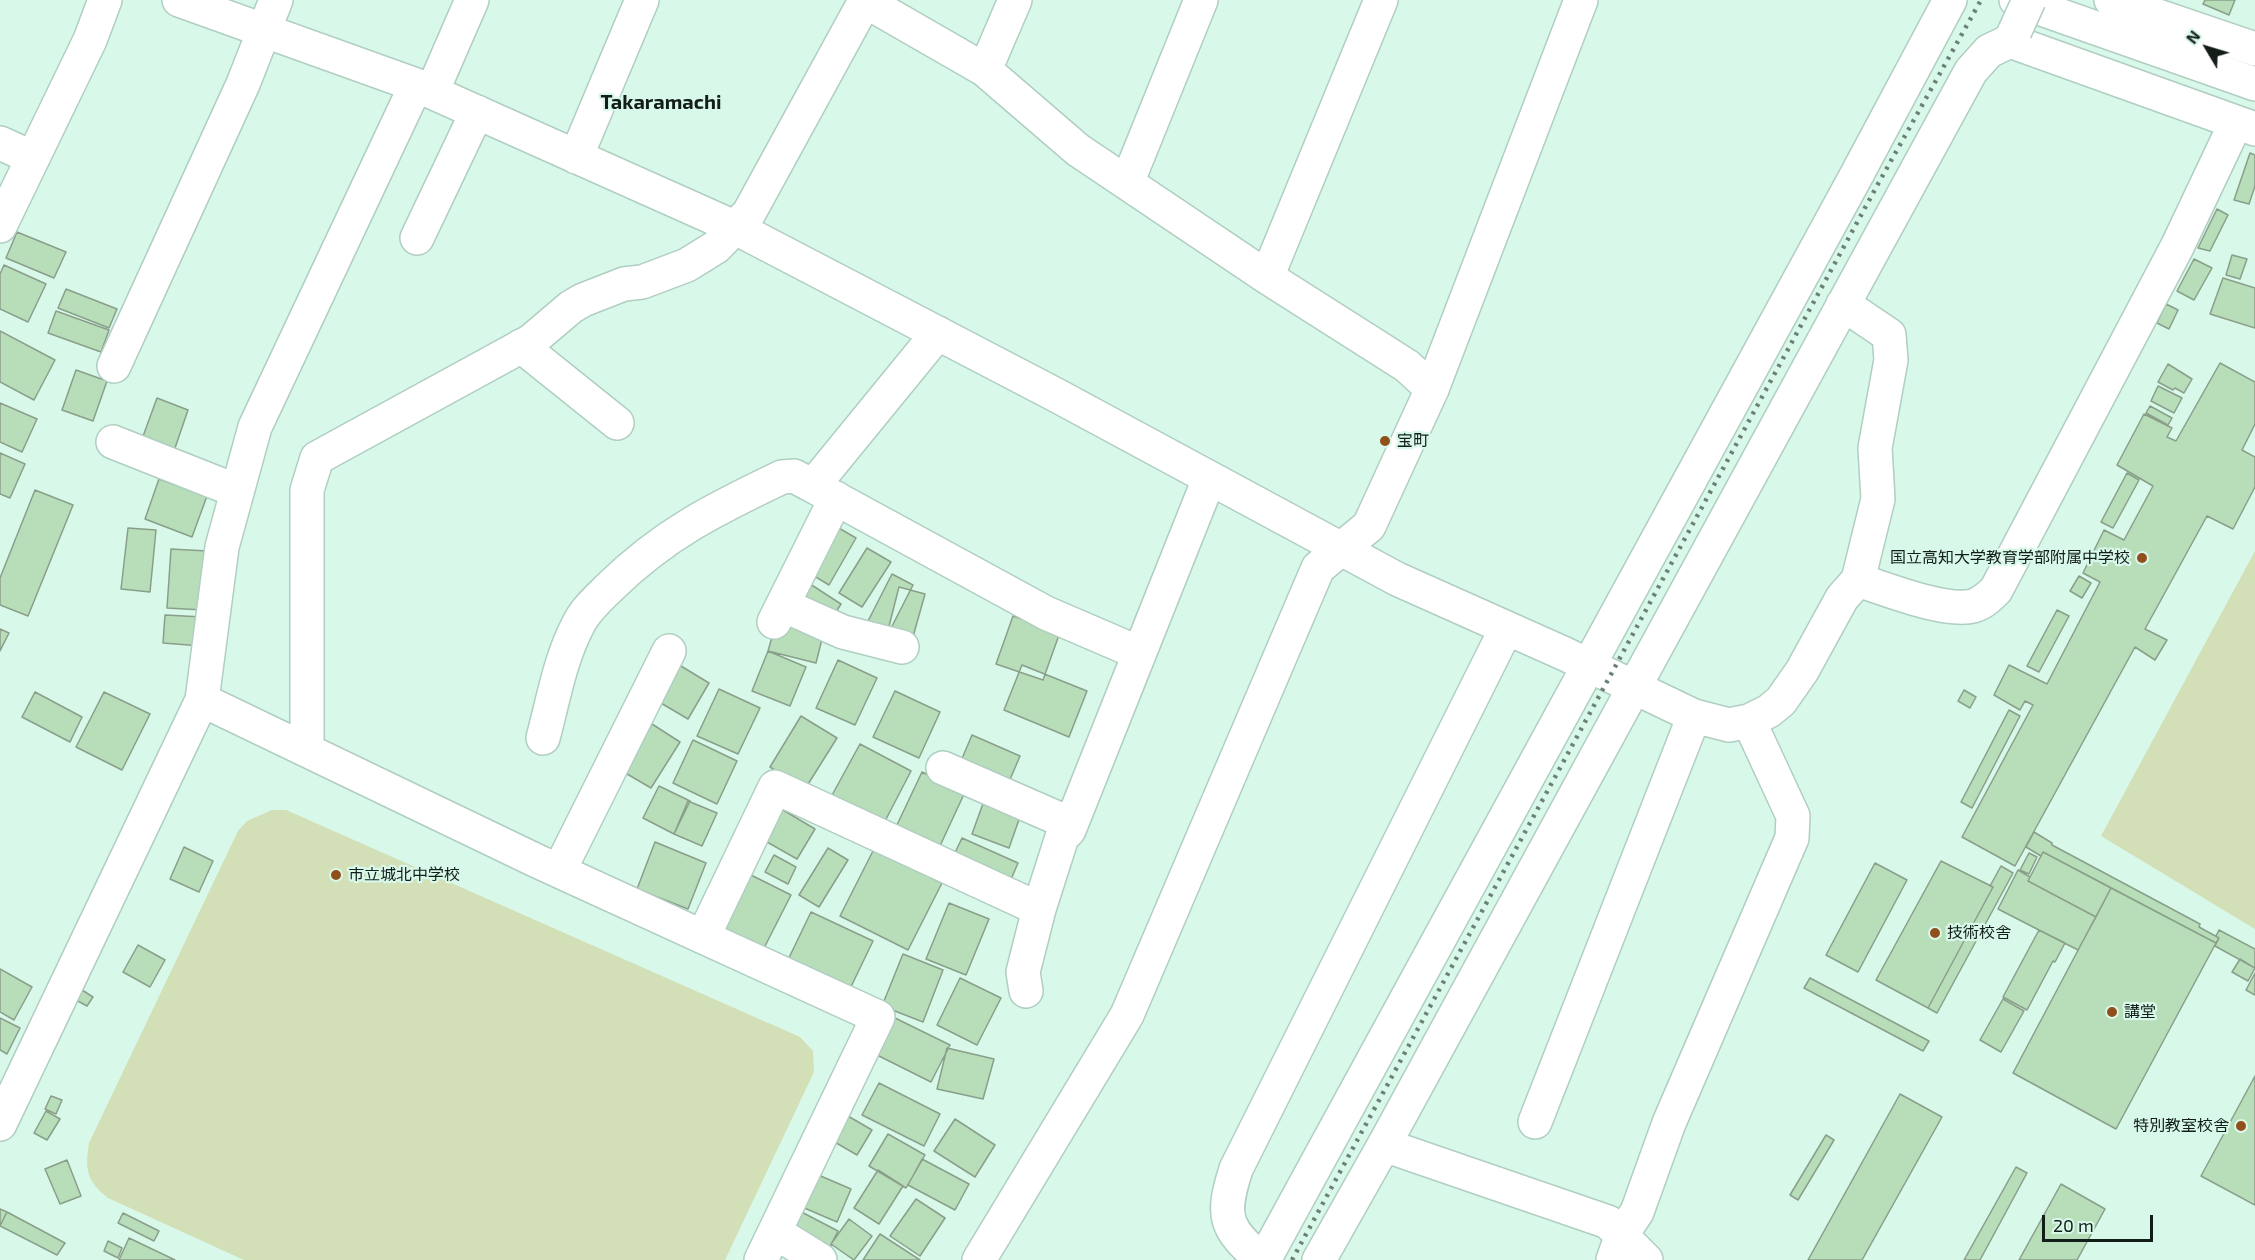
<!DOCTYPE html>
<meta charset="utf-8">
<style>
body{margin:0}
#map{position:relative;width:2255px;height:1260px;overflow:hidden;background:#d8f8ea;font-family:"Exo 2",sans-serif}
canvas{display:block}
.north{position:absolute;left:2177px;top:18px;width:60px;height:60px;-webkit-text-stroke:4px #d8f8ea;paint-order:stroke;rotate:308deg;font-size:16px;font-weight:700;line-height:24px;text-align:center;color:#131e19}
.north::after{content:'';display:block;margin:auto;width:21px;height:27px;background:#131e19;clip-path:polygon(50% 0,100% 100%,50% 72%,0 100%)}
.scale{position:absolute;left:2042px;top:1215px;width:111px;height:27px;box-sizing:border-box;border:3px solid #131e19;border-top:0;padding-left:8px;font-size:18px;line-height:21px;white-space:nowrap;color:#131e19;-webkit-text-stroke:4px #d8f8ea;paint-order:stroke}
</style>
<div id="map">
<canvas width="2255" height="1260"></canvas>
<div class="north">N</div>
<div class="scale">20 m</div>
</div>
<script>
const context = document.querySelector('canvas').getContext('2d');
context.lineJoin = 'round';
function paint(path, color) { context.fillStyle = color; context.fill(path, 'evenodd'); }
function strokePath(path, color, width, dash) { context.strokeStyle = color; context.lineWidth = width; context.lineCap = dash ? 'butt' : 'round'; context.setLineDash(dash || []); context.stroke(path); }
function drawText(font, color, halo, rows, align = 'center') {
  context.font = font + ' "Exo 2","Noto Sans JP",sans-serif'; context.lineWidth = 4.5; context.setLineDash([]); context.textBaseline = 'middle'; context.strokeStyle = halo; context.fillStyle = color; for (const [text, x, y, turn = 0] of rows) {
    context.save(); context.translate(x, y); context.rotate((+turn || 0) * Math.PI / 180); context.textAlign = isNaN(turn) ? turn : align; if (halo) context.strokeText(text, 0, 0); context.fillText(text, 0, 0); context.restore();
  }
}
paint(new Path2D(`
 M2255,551V929L2101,836Z
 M272,810H286L800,1037L813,1051L814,1072L725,1260H244L108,1198C86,1181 85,1168 89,1143L238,831L247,821Z`), '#d2dfb7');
const building = new Path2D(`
 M2205,0H2235L2229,15L2203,4Z
 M2250,153L2255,155V186L2249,204L2234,200Z
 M2217,209L2228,215L2210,251L2198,248Z
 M17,232L66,252L54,278L6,258Z
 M2232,255L2247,259L2240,279L2226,275Z
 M2194,259L2212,268L2194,300L2177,291Z
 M4,265L46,284L28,322L0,309V274Z
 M2223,278L2255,288V328L2210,314Z
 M66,289L117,309L109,328L58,308Z
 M2166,304L2178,310L2169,329L2157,323Z
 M56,311L109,330L101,352L48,333Z
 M0,331L55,360L34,400L0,382Z
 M2220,363L2255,382V424L2242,450L2255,457V487L2233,529L2207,516L2145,629L2167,640L2155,660L2135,647L2015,866L1962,837L2033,705L2025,701L2020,710L1994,695L2009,665L2047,684L2100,582L2083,573L2104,530L2124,540L2153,486L2117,465L2144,414L2172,428L2167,437L2176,441Z
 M2168,364L2192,379L2184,393L2175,388L2173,390L2158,382Z
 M76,370L107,381L93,421L62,410Z
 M2158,386L2182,398L2174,413L2151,401Z
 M157,398L188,410L174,451L142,439Z
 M0,403L37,419L22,452L0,442Z
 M2150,406L2172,418L2168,425L2146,413Z
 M0,453L25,464L10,498L0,494Z
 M2127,473L2139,480L2113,528L2101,522Z
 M159,479L207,496L192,537L145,519Z
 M35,490L73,505L28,616L0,605V578Z
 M825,520L856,538L829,585L798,566Z
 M128,528L156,530L150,592L121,589Z
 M867,548L891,562L862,607L839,593Z
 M171,549L207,551L203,610L167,608Z
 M793,573L841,604L826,628L777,597Z
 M892,574L913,585L886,638L865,627Z
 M2079,576L2091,583L2082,598L2070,591Z
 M899,587L925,594L911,644L886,638Z
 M2057,610L2069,616L2039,672L2027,666Z
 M165,615L203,617L201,646L163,643Z
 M1013,616L1060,632L1043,680L996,664Z
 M776,623L823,635L816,663L768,651Z
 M0,629L9,633L0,651Z
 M768,651L806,667L790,706L752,691Z
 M838,660L877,678L855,725L816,708Z
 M676,663L709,683L688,719L654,699Z
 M1022,665L1087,691L1069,737L1004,710Z
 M719,689L760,708L738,754L697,736Z
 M1964,690L1976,697L1970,708L1958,701Z
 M895,691L940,712L919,758L873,737Z
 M35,692L82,717L70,742L22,717Z
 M104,692L150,714L122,770L76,747Z
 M2009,710L2020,716L1972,808L1961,802Z
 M801,716L837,738L805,789L770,767Z
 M652,724L680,742L651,788L622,771Z
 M972,735L1020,756L1003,796L955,775Z
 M693,740L737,761L717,804L673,783Z
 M860,744L911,771L883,825L831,797Z
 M922,772L965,792L939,848L896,827Z
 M659,786L690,801L674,834L643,818Z
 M985,798L1022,811L1009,848L972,834Z
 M688,801L717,813L702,846L674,834Z
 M778,807L815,829L797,859L760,838Z
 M2034,832L2052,843V845L2200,924L2199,927L2219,938L2216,943L2043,852L2041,856L2026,847Z
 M962,838L1018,863L1009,884L952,859Z
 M655,842L706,863L688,909L637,889Z
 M184,847L213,861L199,892L170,879Z
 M828,848L848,860L819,907L799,895Z
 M874,849L942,883L908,950L840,916Z
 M2043,852L2111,888L2096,917L2028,881Z
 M2029,853L2037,857L2029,874L2020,870Z
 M774,855L796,867L788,884L765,872Z
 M1941,861L1993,887L1928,1008L1876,980Z
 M1875,863L1907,880L1858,972L1826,955Z
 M2001,866L2013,873L1937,1013L1928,1008L1993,887L1990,886Z
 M2018,870L2030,877L2028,881L2096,917L2078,950L1998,909Z
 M743,871L791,895L761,954L714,930Z
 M2111,888L2216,943L2116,1129L2013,1073Z
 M949,903L989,919L966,975L926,959Z
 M811,912L873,941L848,993L786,964Z
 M2039,930L2065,943L2055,962L2053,961L2027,1010L2003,997Z
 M2219,930L2255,949V968L2215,946L2219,938L2216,936Z
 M138,945L165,960L150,987L123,972Z
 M903,954L943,970L923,1022L882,1006Z
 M2240,959L2255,968L2248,981L2232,972Z
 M0,969L32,987L14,1020L0,1012Z
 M2255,973V995L2246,990Z
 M960,978L1001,998L977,1045L937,1025Z
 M1810,978L1929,1041L1923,1051L1804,988Z
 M82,990L93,997L87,1006L76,1000Z
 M2003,999L2024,1011L2001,1052L1980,1040Z
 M893,1017L950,1045L931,1082L875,1054Z
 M0,1018L20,1028L7,1054L0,1050Z
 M947,1048L994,1059L983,1099L937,1089Z
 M2255,1076V1205L2201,1176Z
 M879,1083L940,1114L924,1146L862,1115Z
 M1900,1094L1942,1117L1862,1260H1808Z
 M51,1096L62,1100L56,1114L45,1109Z
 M46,1111L60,1119L47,1140L34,1133Z
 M841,1112L872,1130L857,1155L826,1137Z
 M955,1119L995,1145L975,1177L934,1151Z
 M888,1134L925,1155L906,1188L869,1166Z
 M1826,1135L1834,1140L1798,1200L1790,1195Z
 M922,1159L969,1184L955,1210L908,1185Z
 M67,1160L81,1196L60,1204L45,1169Z
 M2016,1167L2027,1173L1980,1260H1964Z
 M878,1170L903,1186L879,1224L854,1208Z
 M809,1171L851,1189L837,1222L795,1204Z
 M2061,1184L2105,1209L2077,1260H2019Z
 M916,1199L945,1218L920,1256L890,1236Z
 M788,1205L838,1231L824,1258L775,1232Z
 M0,1209L7,1212L0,1226Z
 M7,1212L65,1243L57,1255L0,1226Z
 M123,1213L159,1231L154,1241L118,1223Z
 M849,1219L872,1236L854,1260L831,1244Z
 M880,1234L920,1260H863Z
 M129,1238L175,1260H119Z
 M108,1241L122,1248L118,1258L104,1251Z`);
paint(building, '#b8ddb9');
strokePath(building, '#8a9f8a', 1.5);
const street = new Path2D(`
 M179,0L416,85L734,227L1056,395L1397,579L1565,654L1694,716L1729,725L1749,721L1769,711L1781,701L1802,671L1842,598L1858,580C1885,589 1946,613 1973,606C1983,603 1989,597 1996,590L2177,247L2231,133L2234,122
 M2111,0L2255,49
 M2010,41L2255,129
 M985,70L1015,0
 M432,92L472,0
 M0,143L33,158
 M576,157L642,0
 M1127,183L1201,0
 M0,226L90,40L105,0
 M417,238L477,112
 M1267,277L1381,0
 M1843,304L1889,335L1891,360L1875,448L1878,499L1858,580
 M521,346L617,423
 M114,366L243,84L276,0
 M113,442L237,491
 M813,486L1046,613L1139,653
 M783,605L843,632L902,647
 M774,622L836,498
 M202,700L537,861L878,1017L761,1260
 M543,738C553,701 560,659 578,625C585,610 598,599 610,587C664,534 715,509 782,477L794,476L813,486L938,333
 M307,750V490L317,458L531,341L571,307L583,300L624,284L642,282L687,265L716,247L749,213L865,1L985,70L1078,150L1267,277L1407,366L1432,389
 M943,768L1071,824
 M559,871L669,651
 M703,937L775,787L1039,909
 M1026,991L1023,972L1039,909L1062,837L1069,830L1209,479
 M1535,1122L1694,716
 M0,1124L202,700L222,547L255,427L416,85
 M1384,1145L1608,1222L1646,1260
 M775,1232L820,1260
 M1262,1260C1224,1228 1221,1216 1236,1169L1506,629
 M1264,1260L1855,178L1950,0
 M1319,1260L1384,1145L1971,71L1989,51L2010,41L2015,31
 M1613,1260L1622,1234L1637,1212L1669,1123L1792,838L1793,816L1749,721`);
const secondary = new Path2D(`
 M2016,0L2255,84
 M979,1260L1127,1015L1318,568L1369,526L1432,389L1581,0`);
strokePath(street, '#b0cec1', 36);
strokePath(secondary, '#b0cec1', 36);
strokePath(street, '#fff', 33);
strokePath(secondary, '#fff', 33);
strokePath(new Path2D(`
 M1292,1260L1878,184L1981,0`), '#6b8076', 4.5, [3, 6]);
const streetBridge = new Path2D(`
 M2015,31L2029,0`);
strokePath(streetBridge, '#b0cec1', 36, []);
strokePath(streetBridge, '#fff', 33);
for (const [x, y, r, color] of [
 [1385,441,6,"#91501b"],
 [2142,558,6,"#91501b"],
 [336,875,6,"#91501b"],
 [1935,933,6,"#91501b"],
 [2112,1012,6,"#91501b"],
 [2241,1126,6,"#91501b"]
]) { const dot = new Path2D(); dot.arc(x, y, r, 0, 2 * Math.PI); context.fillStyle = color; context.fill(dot); strokePath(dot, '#d8f8ea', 2); }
drawText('16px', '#131e19', '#d8f8ea', [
 ["宝町",1397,441],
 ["国立高知大学教育学部附属中学校",2130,558,"right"],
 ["市立城北中学校",348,875],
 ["技術校舎",1947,933],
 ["講堂",2124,1012],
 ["特別教室校舎",2229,1126,"right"]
], 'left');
drawText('bold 20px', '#131e19', '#d8f8ea', [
 ["Takaramachi",661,102]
]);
</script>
